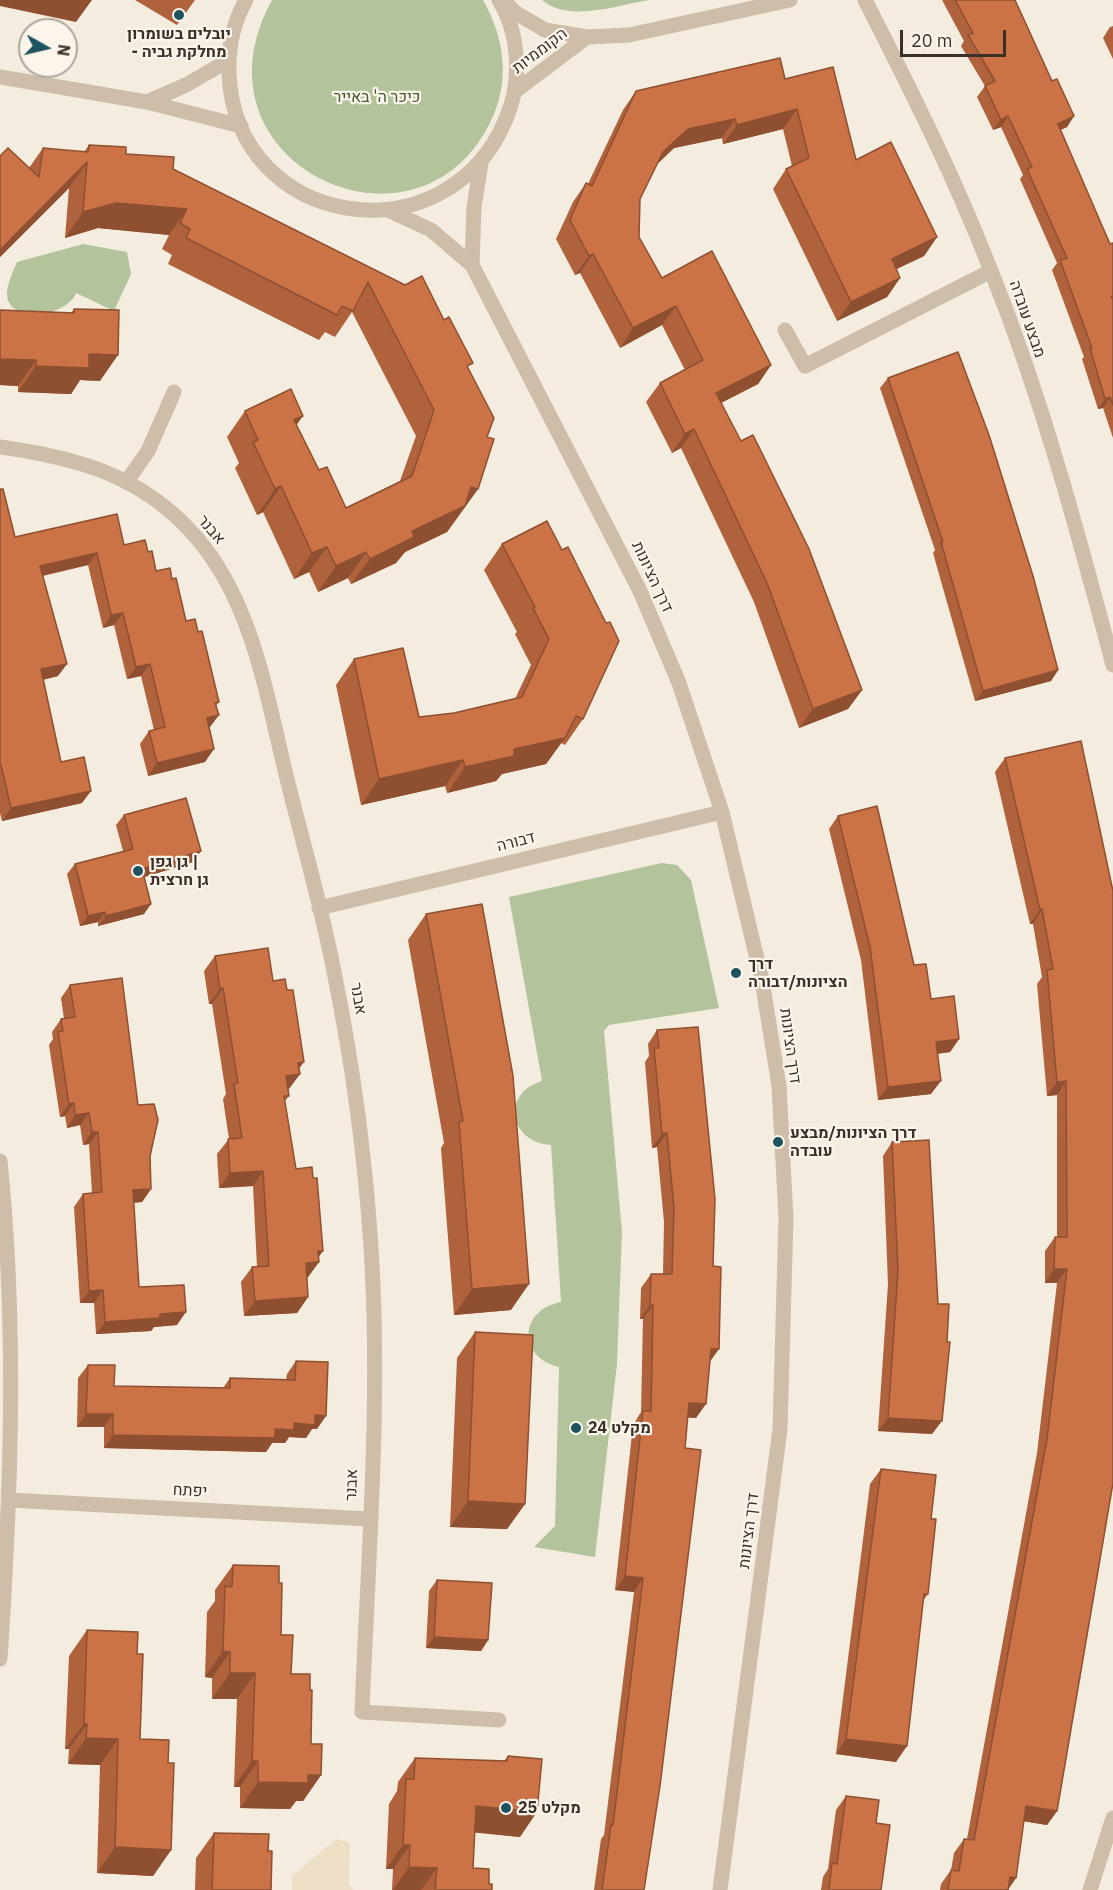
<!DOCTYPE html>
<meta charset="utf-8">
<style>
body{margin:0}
#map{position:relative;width:1113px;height:1890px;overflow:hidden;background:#f4ecde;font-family:"IBM Plex Sans",sans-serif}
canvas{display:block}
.north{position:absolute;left:18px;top:18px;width:60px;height:60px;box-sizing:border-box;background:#fbf5eb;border:2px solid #aea69d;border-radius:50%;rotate:98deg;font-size:16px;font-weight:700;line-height:24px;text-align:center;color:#3a3029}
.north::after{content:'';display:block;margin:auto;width:21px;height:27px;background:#1d535e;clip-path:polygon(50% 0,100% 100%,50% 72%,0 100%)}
.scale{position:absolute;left:900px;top:30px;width:106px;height:27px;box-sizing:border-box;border:3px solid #3a3029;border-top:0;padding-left:8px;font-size:18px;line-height:21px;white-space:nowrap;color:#3a3029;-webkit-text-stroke:4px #fbf5eb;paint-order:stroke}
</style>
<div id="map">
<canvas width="1113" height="1890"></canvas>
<div class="north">N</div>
<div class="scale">20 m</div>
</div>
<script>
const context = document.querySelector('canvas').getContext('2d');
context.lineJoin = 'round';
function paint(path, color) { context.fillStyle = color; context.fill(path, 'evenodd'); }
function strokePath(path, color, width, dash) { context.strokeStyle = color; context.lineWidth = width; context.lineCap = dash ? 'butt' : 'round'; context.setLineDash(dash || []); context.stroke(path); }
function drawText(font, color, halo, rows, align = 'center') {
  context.font = font + ' "IBM Plex Sans",Heebo,sans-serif'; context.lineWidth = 4.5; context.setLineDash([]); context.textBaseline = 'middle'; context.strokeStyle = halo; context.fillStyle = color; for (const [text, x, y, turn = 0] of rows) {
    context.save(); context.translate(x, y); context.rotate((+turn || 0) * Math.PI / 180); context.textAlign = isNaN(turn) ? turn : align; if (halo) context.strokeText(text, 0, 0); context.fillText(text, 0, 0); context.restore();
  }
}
paint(new Path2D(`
 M272,0H483C503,35 510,76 494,114C425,277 181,165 272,0Z
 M542,0H649C618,5 568,23 542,0Z
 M83,244L127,252L131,274L114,311L76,293C67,317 8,325 7,294C7,283 13,272 17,262Z
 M662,863L677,865L691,880L719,1008L609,1025L604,1031L622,1232L617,1364L595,1557L534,1547L555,1526L559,1367C517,1357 519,1310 561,1302L551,1145C509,1142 501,1093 542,1081L509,897Z`), '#b3c49d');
paint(new Path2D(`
 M336,1839L350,1843L349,1884L353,1890H292V1876Z`), '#ecdfc5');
strokePath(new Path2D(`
 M246,0C233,23 228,48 229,74C236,230 447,261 506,119C522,82 520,35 499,0
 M503,0L516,13L545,30L587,37L629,35L790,0
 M865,0C910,88 955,178 991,271C1042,398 1078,533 1113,665
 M0,77L147,102L241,126
 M514,92L587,37
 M147,102L186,85L229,60
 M390,211L431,230L472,265L640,591L679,683L722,812L762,980L779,1086L786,1218L780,1429L720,1890
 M472,265L474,207L481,163
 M785,330L805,366L991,271
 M0,447C78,458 142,475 196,537C254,604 267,699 288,783C304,847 323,912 335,977C353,1066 365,1157 371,1247C381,1401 368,1557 362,1712L499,1720
 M127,481L148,451L174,392
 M319,908L722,812
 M0,1161C17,1326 11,1493 0,1659
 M9,1500L369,1519
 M1090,1890L1113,1818`), '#cdbda9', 15);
paint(new Path2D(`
 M135,0H195L177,25Z
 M942,0H1015L1052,81L1074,116L1067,127L1060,130L1110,244L1113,243V438L1103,408L1098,409L1082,359L1084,357L1052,270L1057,263L1020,179L1023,175L1001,127L993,130L977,97L985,86L961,46L964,41Z
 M1113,26V59L1103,38L1110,27Z
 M785,79L856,160L937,237L924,256L896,269L900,278L887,297L837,321L773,189L786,169L792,166L783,129L723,144L722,138L674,148L657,164L640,199L639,237L662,278L771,365L758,384L721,403L862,690L848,709L799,728L754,602L681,448L672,453L646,402L660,383L685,370L662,325L620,348L580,273L575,275L556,239L573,202L586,183L588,184L623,110L636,91Z
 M89,145L126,154L173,169L405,285L468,369L487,437L478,489L447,532L405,552L396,563L351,584L348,578L318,592L309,572L294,579L263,512L257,515L235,468L239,463L227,437L245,411L297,425L319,470L346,508L400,481L416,436L352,312L335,337L325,332L319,340L168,264L172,255L162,249L169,235L98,228L65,238L69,188L0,257V156L29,168L43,148L84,152Z
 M74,309L100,381L80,380L71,394L18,392V386L0,385V310L71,313Z
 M888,378L1058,670L1051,681L975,701L933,553L935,550L880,388Z
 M0,489L15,537L124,545L148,552L156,571L172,579L186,621L198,632L219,702L216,706L209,727L205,762L148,776L140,744L149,731L154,730L141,676L127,679L114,625L103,628L88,565L43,576L58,676L43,680L61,762L82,803L2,821L0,813Z
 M547,521L583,719L565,745L561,743L546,764L502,774L496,781L447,793L445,786L361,805L336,685L354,659L419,717L454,713L515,699L531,665L515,634L517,632L484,570L502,544Z
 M1081,741L1057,1811L1047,1825L1024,1821L1016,1878L1008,1890H940L941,1884L951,1870L954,1853L964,1839H967L1037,1453L1057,1283H1045V1251L1055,1237H1057V1095L1047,1096L1037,984L1042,977L1033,924H1030L995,772L1005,758Z
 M124,815L193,862L144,877V914L98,926V922L80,926L67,874L75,864L123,851L116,825Z
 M838,816L931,999L959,1039L950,1052L937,1054L931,1094L878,1100L861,960L829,829Z
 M426,914L511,1310L454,1315L441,1148L444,1143L408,940Z
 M215,956L273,981L299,1069L300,1074L288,1089L289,1096L285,1101L296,1169L313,1178L323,1251L318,1257L319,1262L308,1277H307L308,1297L297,1313L244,1316L241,1282L252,1267H257L253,1186L219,1188L217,1154L229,1139L223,1099L226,1094L212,1004H209L204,971Z
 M70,985L138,1105L150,1156L151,1189L142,1202L133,1203L139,1287L177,1325L154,1327L151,1331L96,1334L94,1303H80L74,1207L83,1194L92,1193L89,1144L83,1145L80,1125L67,1128L65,1116L60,1117L49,1045L53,1039L52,1032L61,1019H64L61,998Z
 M657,1030L710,1362L696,1418L687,1417L644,1890H594L601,1839L604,1835L634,1592L615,1590L633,1425L641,1412L643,1319H640L641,1288L651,1274H663L664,1222L657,1147L652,1148L645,1062L649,1056L648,1044Z
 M892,1142L938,1304L932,1434L878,1431L888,1284L883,1156Z
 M475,1332L525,1504L507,1529L450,1527L457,1358Z
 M296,1361L317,1429H312L306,1438L289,1437L285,1443H272L266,1452L104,1448V1427H77L78,1378L88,1365L114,1386L223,1388L230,1378L286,1380L287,1374Z
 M881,1469L931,1519L928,1594L923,1601L896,1762L836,1754L870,1484Z
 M233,1565L281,1635L311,1744L321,1775L303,1801H296L290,1809L240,1808V1787H234L237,1699H212V1678L205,1677L207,1612L215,1601V1590Z
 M437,1580L488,1640L481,1651L426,1648L429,1591Z
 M87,1630L137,1654L140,1739L168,1763L171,1850L153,1876L97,1873L100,1765L68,1764L69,1749H65L69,1656Z
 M508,1756L520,1837L475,1832L473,1868L489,1884L492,1890H392L393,1869H386L389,1804L397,1791L398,1782L415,1758L504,1761Z
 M846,1796L876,1823L881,1890H821L823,1877L828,1869L836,1810Z
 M214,1833L271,1890H195L196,1858Z`), '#af623c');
paint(new Path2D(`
 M0,0H92L76,22L0,6Z
 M797,109L783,129L723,144L737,125Z
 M1008,116L1001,127L993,130L1001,120Z
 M1074,116L1067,127L1050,135L1058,124Z
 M735,119L722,138L674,148L650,171L663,152L688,129Z
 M87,162L69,188L0,257V250Z
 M116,203L187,209L169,235L98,228L65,238L83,212Z
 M937,237L924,256L878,278L892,259Z
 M593,254L580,273L575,275L589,256Z
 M900,278L887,297L837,321L851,302Z
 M676,306L662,325L620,348L633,328Z
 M89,354L118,355L100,381L80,380L71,394L18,392L36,366Z
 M0,359L36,360L18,386L0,385Z
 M771,365L758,384L703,412L716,393Z
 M1110,397L1103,408L1098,409L1105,399Z
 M303,416L285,441L294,420Z
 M694,429L681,448L672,453L685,434Z
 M281,486L263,512L257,515L275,489Z
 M471,487L478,489L447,532L405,552L396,563L351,584L370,559L412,531Z
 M327,547L309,572L294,579L312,553Z
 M366,552L348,578L318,592L336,566Z
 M97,553L88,565L31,578L40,566Z
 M123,613L114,625L103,628L111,615Z
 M67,664L58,676L32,682L41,669Z
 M150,664L141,676L127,679L136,667Z
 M1058,670L1051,681L975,701L983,691Z
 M862,690L848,709L799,728L813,709Z
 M219,715L210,727L198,730L207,718Z
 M565,738L546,764L502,774L496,781L447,793L465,767L514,749Z
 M214,749L205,762L148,776L157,763Z
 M463,760L445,786L361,805L379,779Z
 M91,791L82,803L2,821L11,808Z
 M201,851L193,862L135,880L142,869Z
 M151,904L144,914L98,926L106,916Z
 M1042,909L1033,924H1030L1040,910Z
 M105,912L98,922L80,926L88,916Z
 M223,988L212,1004H209L220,989Z
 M959,1039L950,1052L927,1055L936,1042Z
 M304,1062L295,1074H300L289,1089L275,1091L286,1076L298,1063Z
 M941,1081L931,1094L878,1100L888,1087Z
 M1066,1081L1057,1095L1047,1096L1057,1082Z
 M74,1103L65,1116L60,1117L69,1104Z
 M89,1113L80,1125L67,1128L75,1115Z
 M92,1132H98L89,1144L83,1145Z
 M667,1133L657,1147L652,1148L662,1134Z
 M263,1171L253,1186L219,1188L230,1173Z
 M151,1189L142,1202L124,1203L133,1190Z
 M318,1251H323L315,1262H319L308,1277L295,1278L306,1263Z
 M1054,1269H1067L1057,1283H1045Z
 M529,1284L511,1310L454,1315L472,1289Z
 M103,1290L94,1303H80L89,1291Z
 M308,1297L297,1313L244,1316L255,1301Z
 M650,1305H653L643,1319H640Z
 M186,1312L177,1325L154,1327L151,1331L96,1334L105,1322L160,1314Z
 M711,1349H719L709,1363Z
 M689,1403L706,1404L696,1418L679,1417Z
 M86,1414H113L104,1427H77Z
 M315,1415L326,1416L317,1429H312L306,1438L289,1437L285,1443H272L266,1452L104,1448L113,1435L275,1429L294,1423Z
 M888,1418L942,1421L932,1434L878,1431Z
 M468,1501L525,1504L507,1529L450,1527Z
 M625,1576L643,1578L634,1592L615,1590Z
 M434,1637L488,1640L481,1651L426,1648Z
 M223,1651L230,1652L212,1678L205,1677Z
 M230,1673H255L237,1699H212Z
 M84,1724H87L69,1749H65Z
 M86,1738L118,1739L100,1765L68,1764Z
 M846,1739L907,1746L896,1762L836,1754Z
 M252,1761H258L240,1787H234Z
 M308,1775H321L303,1801H296L290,1809L240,1808L258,1782Z
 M476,1806L537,1812L520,1837L459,1831Z
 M1026,1806L1057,1811L1047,1825L1016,1820Z
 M403,1845H410L393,1869H386Z
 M115,1847L171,1850L153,1876L97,1873Z
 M409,1867L437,1868L421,1890H393Z
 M1010,1877L1016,1878L1007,1890Z`), '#8e5031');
const building = new Path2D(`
 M955,0H1015L1052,81L1057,79L1074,116L1058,124L1110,244L1113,243V296L1111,297L1113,299V405L1110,397L1105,399L1090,348H1092L1060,260L1067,258L1027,169L1032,167L1008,116L1001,120L985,86L995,81L968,35L973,33Z
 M780,58L785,79L833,67L856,160L891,142L937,237L892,259L900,278L851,302L786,169L809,158L797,109L737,125L735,119L688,129L663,152L640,199L639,237L662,278L712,251L771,365L716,393L741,441L753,435L788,506L809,549L862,690L813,709L767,583L694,429L685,434L660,383L703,360L676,306L633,328L593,254L589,256L570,220L586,183L592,186L636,91Z
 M89,145L126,147V154L174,157L173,169L405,285L422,276L444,320L449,317L473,363L467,366L494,418L487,437L494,439L478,489L471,487L465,506L412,531L414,537L370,559L366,552L336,566L327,547L312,553L281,486L275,489L253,442L258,440L245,411L291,389L303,416L294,420L319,470L327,467L346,508L412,476L434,410L368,282L353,311L342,306L337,315L186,238L190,229L180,223L187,209L116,203L83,212L87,162L0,250V156L8,148L39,177L43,148L88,152Z
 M74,309L119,310L118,355L89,354V368L36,366V360L0,359V310L74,313Z
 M958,352L989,435L1033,576L1058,670L983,691L941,542H943L888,378Z
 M0,489H3L15,537L117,514L124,545L145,540L148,552L152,551L156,571L170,568L172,579L176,578L186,621L195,619L198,632L202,631L219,702L215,703L219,715L207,718L214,749L157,763L149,731L165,727L150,664L136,667L123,613L111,615L97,553L40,566L67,664L41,669L61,762L84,757L91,791L11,808L1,765H0Z
 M547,521L562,550L568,547L606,623L610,622L619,641L583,719L576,716L565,738L514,749V756L465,767L463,760L379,779L354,659L403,648L419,717L454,713L522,697L549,639L533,608L535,607L502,544Z
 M1081,741L1113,891V1483L1057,1811L1026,1806L1016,1878L1010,1877L1008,1890H948L951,1870L959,1871L964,1839L974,1840L1047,1439L1067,1269H1054L1055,1237H1067L1066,1081L1057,1082L1047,970L1053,969L1042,909L1040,910L1005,758Z
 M186,798L201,851L142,869L151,904L106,916L105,912L88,916L75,864L133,849L124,815Z
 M877,806L914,965L926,964L931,999L954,996L959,1039L936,1042L941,1081L888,1087L870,947L838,816Z
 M482,904L513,1076L529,1284L472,1289L459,1122L463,1121L426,914Z
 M268,948L273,981L285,979L287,990H293L304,1062L298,1063L300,1074L286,1076L289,1096H284L296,1169L312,1167L313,1178H317L323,1251H318L319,1262L306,1263L308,1297L255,1301L252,1267L269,1266L263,1171L230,1173L228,1139L242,1138L234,1084L238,1083L223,988L220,989L215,956Z
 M122,978L138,1105L154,1104L158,1120L150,1156L151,1189L133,1190L139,1287L184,1285L186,1312L160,1314V1318L105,1322L103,1290L89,1291L83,1194L102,1192L98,1132H92L89,1113L75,1115L74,1103L69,1104L58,1032L63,1031L61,1019L75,1017L70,985Z
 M698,1027L715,1199L713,1266L721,1267L719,1349H711L706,1404L689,1403L685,1448L701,1450L660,1786L644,1890H602L611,1825H613L643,1578L625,1576L643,1411H651L653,1305H650L651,1274H672L674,1208L667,1133L662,1134L654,1048H659L657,1030Z
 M929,1140L938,1304H949L947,1342H950L942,1421L888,1418L898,1270L892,1142Z
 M475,1332L533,1335L525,1504L468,1501Z
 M296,1361L328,1362L326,1416L315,1415V1425L294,1423V1430L275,1429V1438L113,1435V1414H86L88,1365H115L114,1386L230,1388V1378L295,1380Z
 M881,1469L936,1475L931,1519H936L928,1594H924L907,1746L846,1739Z
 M233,1565L279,1566V1583H282L281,1635H293L291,1674H310V1690H312L311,1744H322L321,1775H308V1783L258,1782V1761H252L255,1673H230V1652L223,1651L225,1586L232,1587Z
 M437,1580L492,1583L488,1640L434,1637Z
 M87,1630L138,1632L137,1654H143L140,1739L169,1740L168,1763H174L171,1850L115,1847L118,1739L86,1738L87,1724H84Z
 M508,1756L542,1759L537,1812L476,1806L473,1868L489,1869V1884H492V1890H435L437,1868L409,1867L410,1845H403L406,1779H414L415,1758L507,1761Z
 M846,1796L879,1800L876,1823L890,1825L881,1890H829L832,1863L837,1864Z
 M214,1833L269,1834L268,1851H272L271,1890H212Z`);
paint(building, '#cb7246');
strokePath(building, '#8e5031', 1.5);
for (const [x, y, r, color] of [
 [179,15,6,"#1d535e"],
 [138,871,6,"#1d535e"],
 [736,973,6,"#1d535e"],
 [778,1142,6,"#1d535e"],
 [576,1428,6,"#1d535e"],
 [506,1808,6,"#1d535e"]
]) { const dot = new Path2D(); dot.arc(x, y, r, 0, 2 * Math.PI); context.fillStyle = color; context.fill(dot); strokePath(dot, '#fbf5eb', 2); }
drawText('bold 16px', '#3a3029', '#fbf5eb', [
 ["יובלים בשומרון",179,34,"center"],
 ["- מחלקת גביה",179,52,"center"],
 ["גן גפן |",150,862],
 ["גן חרצית",150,880],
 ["דרך",748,964],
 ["הציונות/דבורה",748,982],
 ["דרך הציונות/מבצע",790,1133],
 ["עובדה",790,1151],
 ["מקלט 24",588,1428],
 ["מקלט 25",518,1808]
], 'left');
drawText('16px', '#3a3029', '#fbf5eb', [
 ["הקוממיות",540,51,-37],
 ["מבצע עובדה",1027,319,71],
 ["אבנר",211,530,49],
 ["דרך הציונות",652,577,65],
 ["דבורה",516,842,-14],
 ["אבנר",358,999,80],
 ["דרך הציונות",790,1046,82],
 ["אבנר",352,1485,-88],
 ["יפתח",190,1491,3],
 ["דרך הציונות",749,1531,-83]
]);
drawText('16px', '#44592c', '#fbf5eb', [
 ["כיכר ה' באייר",377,97]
]);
</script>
